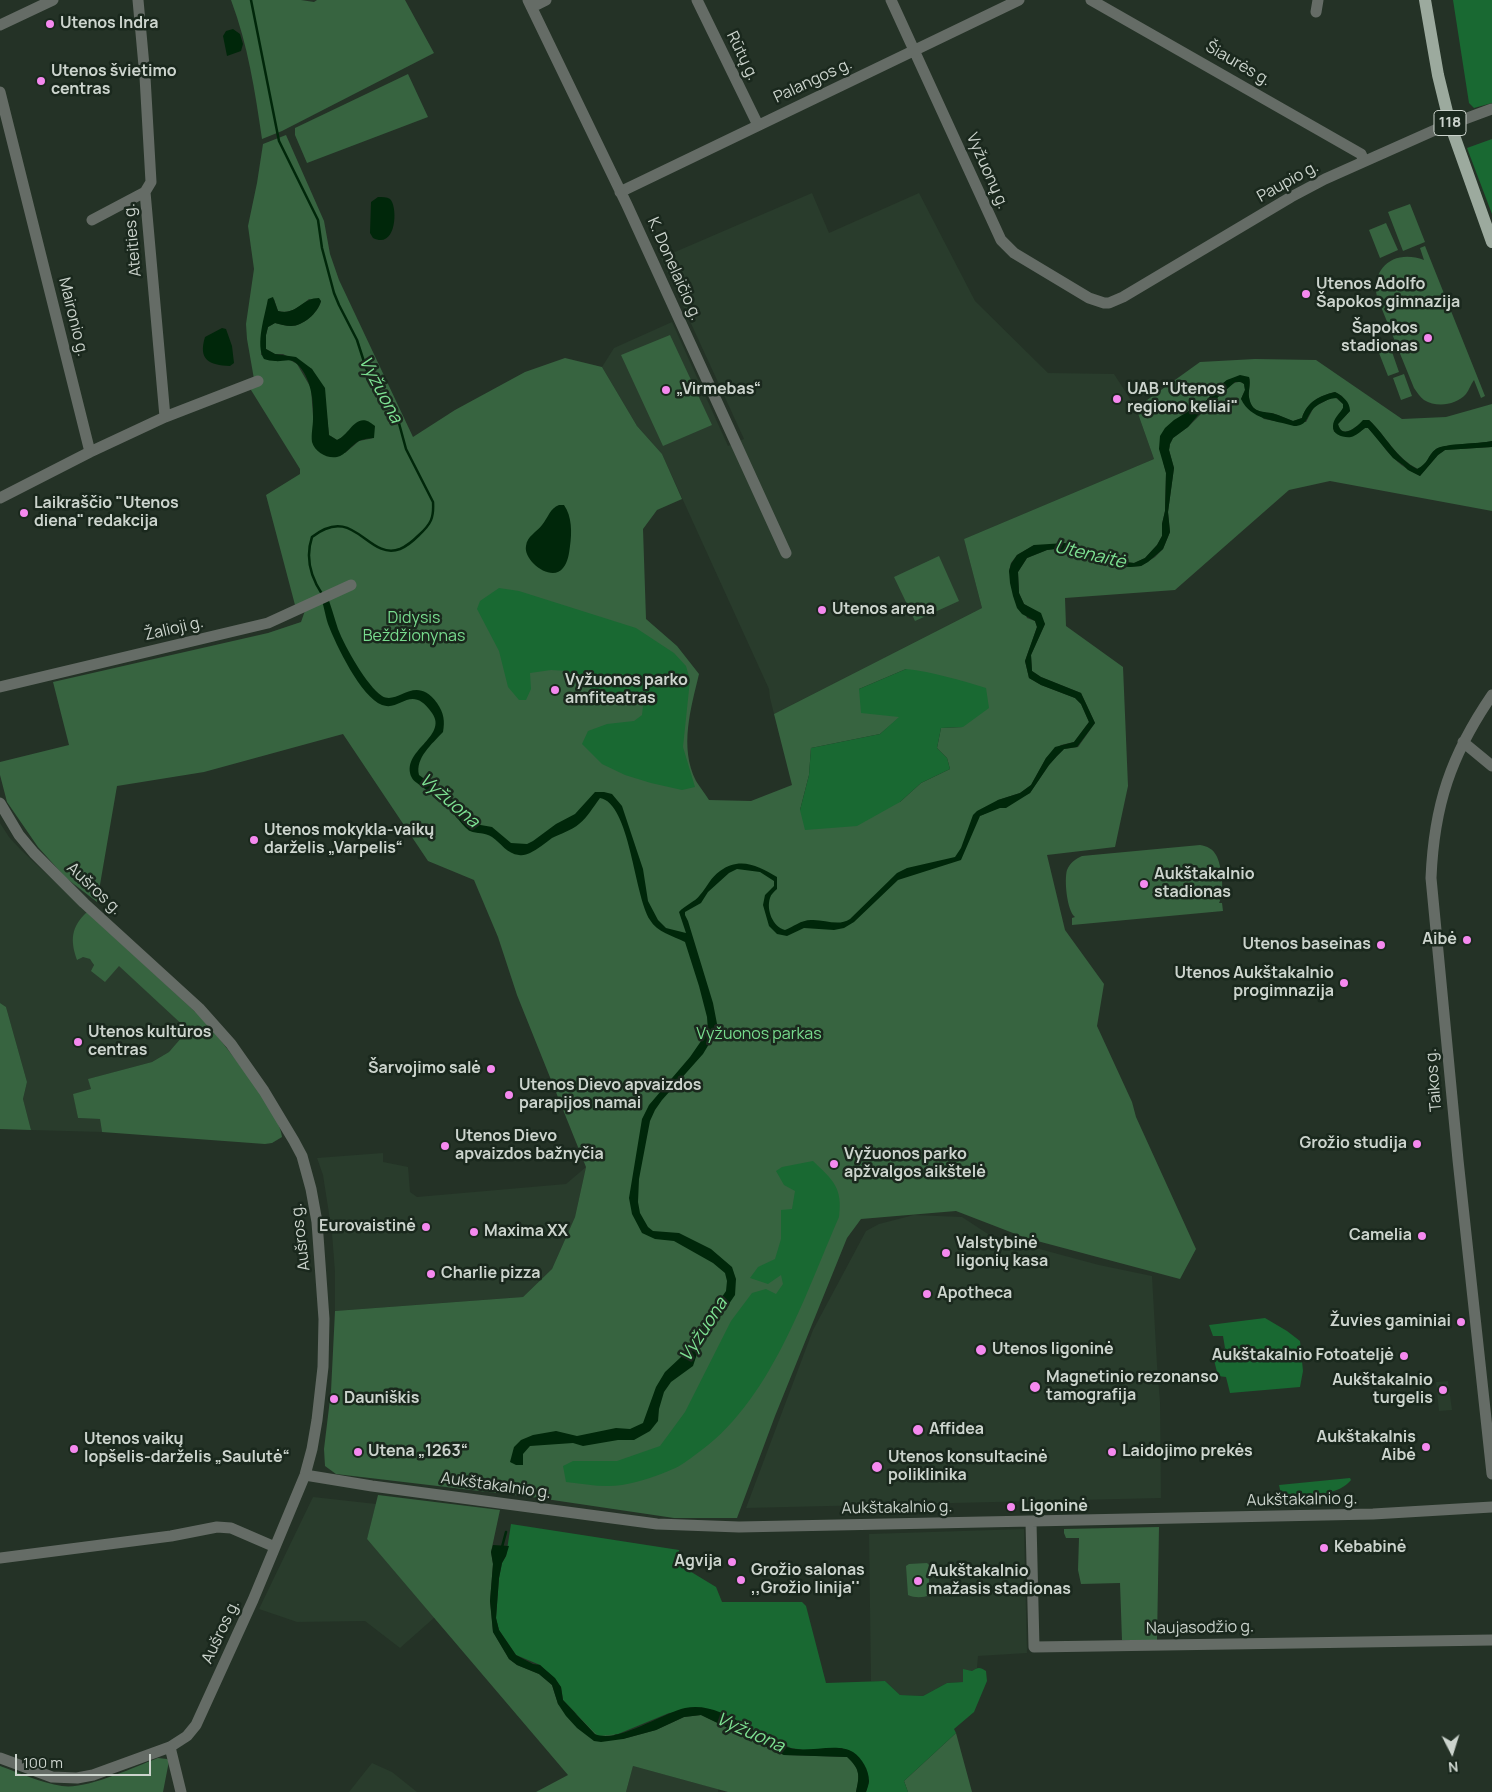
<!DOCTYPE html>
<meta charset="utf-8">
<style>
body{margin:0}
#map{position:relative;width:1492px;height:1792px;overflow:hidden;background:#243226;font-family:Manrope,sans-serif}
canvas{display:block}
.north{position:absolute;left:1427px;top:1727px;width:50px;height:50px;-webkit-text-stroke:4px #1a281d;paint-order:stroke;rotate:175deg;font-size:14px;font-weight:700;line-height:20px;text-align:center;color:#ccd4cd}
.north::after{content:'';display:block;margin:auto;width:18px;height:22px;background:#ccd4cd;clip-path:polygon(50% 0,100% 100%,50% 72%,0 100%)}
.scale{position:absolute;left:15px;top:1754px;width:136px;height:22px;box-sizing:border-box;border:2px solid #ccd4cd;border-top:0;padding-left:6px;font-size:15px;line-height:18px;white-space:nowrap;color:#ccd4cd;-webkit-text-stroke:4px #1a281d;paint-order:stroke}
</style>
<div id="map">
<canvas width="1492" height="1792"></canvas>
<div class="north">N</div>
<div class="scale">100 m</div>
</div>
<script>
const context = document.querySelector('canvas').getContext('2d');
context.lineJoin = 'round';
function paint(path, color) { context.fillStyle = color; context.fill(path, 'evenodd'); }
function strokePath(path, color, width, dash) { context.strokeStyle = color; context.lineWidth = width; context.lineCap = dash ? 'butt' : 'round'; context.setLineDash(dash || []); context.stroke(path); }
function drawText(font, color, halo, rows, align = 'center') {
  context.font = font + ' Manrope,sans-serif'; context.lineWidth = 5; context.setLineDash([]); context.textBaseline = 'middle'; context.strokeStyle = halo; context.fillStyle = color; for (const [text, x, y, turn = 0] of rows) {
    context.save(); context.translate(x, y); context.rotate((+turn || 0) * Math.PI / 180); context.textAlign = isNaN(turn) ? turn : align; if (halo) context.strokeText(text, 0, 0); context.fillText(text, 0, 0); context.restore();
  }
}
paint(new Path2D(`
 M812,193L829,233L919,193L975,301L1048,373L1114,374L1136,408L1154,459L964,539L982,608L774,714L770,698L769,689L662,454L637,426L602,367L614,348L672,322L728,446L744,439L661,258Z
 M0,823L9,837L21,850L87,912L78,960L80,957H87L93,961L94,968L119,965L188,1030L169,1052L152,1062L89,1079L91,1089L74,1094L78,1118L100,1119L102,1132L31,1130L23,1099L27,1082L6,1007L0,1003Z
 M383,1153V1162L408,1167L410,1192L417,1197L566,1184L586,1167L575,1217L552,1269L523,1297L335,1311V1272L332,1233L323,1175L317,1158Z
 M914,1215L962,1217L991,1236L1099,1265L1152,1276L1157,1365L1160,1402L1161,1498L746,1508L813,1330L866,1231L879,1224Z
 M1448,1381L1452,1410L1439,1411L1436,1382Z
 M313,1497L376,1504L367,1539L435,1617L400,1648L365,1621L297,1622L259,1609Z
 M1024,1529L1027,1653L978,1656L977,1668L972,1671L963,1670V1682L947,1683L923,1696L900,1695L885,1681H871L869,1534Z
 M372,1763L392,1772L417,1792H349Z
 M633,1766L718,1789V1792H626Z`), '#293c2c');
paint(new Path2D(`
 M231,0H301L314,2L317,0H405L434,53L282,131L262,139C255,91 248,45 231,0Z
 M408,74L428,117L307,163L295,135V128Z
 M286,135L324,221L330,254L339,280L413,437L455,410L525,372L565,358L602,367L637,426L662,454L682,499L657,510L643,529L646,619L677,646L699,674C691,708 679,747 696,781C700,787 705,794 709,800L751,801L792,785L774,714L982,608L964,539L1154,459L1136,408L1200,362L1255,359L1316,360L1402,419L1446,417L1492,404V441C1480,444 1444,444 1436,449C1427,456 1429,463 1418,469C1396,458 1386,436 1369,420C1366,421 1363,421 1361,423C1354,428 1342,439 1338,424L1350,411L1342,396L1335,392C1319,396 1307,402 1302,418L1293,421C1288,419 1283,417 1278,415C1266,410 1252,416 1249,398C1248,391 1251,384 1249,377L1227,380L1217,388L1207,400L1181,416L1163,461L1166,473L1165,511L1162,524V536L1157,545L1145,558L1134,563L1125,562L1086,551L1079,547L1034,545L1017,555L1011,563L1009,571L1027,618L1035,621L1037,627L1025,661L1029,678L1041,685L1075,698L1081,704L1089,722L1074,742L1061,745L1046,758L1031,785L1020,793L998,800L980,816L1030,793L1049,765L1057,756L1064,749L1078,747L1095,723L1081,693L1041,677L1032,671L1031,655L1045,624L1037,612L1024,604L1019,593L1018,572L1027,558L1047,550L1055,549L1073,553L1078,557L1087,558L1119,566L1130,567L1141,566L1155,557L1163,549L1170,532L1168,512L1174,468L1169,450L1170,444L1173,438L1188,427L1228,387C1234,383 1238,380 1244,384L1245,390L1241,399L1264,419L1280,422H1306L1314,407L1331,398H1336L1343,404V408C1339,417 1332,421 1334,432L1356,434L1365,428H1368C1375,435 1380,442 1386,450C1395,461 1407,470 1420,476L1438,455L1445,450L1492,447V511L1330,481L1289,490L1175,590L1065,598L1066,626L1123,667L1128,786L1115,847L1047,855L1065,930L1104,984L1097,1026L1132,1102L1136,1117L1196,1249L1180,1279L1026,1238L956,1211L861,1219L847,1238L775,1416L737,1518H674L539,1498L336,1474L325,1466L324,1449L331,1391L335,1311L523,1297L552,1269L575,1217L586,1167L517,995L498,937L474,880L428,861L343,734L204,772L117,786L97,902L66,878L38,847L7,802L0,775V762L69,745L53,682L268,633L301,622L308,602L295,605L266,495L300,474V469L251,390L254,379L247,339L246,324L254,269L248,226L257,183L263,144ZM268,299H274L278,311C291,314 299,307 309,299L321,301C318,313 303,326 291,326C286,326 280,324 275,323L268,327L266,335V349L275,354H283L312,369L327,418L329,435L337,440L343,437L374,438L359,441L345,453L313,416L311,388L297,364L290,360L261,355ZM906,669L963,727L941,728L937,748L947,758L950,769L921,783L900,802L800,810L809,775L811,748L880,734L900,717L859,689Z
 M1410,204L1425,242L1403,251L1388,212Z
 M1386,223L1398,250L1380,258L1369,230Z
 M1425,246L1485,396L1481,398L1474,380C1471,384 1469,390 1466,394C1456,405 1437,408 1424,400C1420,397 1417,392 1414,388L1377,297C1371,266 1396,249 1424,260L1420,248Z
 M670,335L712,425L663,446L621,355Z
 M1391,349L1399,372L1388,376L1379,353Z
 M1404,374L1412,396L1401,400L1393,378Z
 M939,556L959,601L915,621L894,577Z
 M1200,845C1207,846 1213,849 1216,855C1222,865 1225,894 1219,903H1222L1223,911L1072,925V918L1075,917C1067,911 1064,880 1067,870C1070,863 1075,859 1082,856Z
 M87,912L203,1019C220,1039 282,1115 282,1137L272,1143L265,1144L102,1132L100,1119L78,1118L73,1094L91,1089L88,1079L152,1062L169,1052L188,1030L119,966L105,982L91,971L94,965L90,959L83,957L77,960C70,940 71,927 87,912Z
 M0,1003L6,1007L27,1082L23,1099L31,1130L0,1129Z
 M378,1495L500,1510L491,1552L493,1564L490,1601L493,1632L509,1659L517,1665L539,1674L552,1685L558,1704L623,1739L656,1730L684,1717L701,1715L784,1755L848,1757C860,1769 860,1775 856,1792H728L633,1766L626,1792H536L568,1775L367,1539Z
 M1159,1527L1157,1640H1122L1120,1583L1081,1584L1078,1570L1079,1538H1066L1064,1533V1529Z
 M927,1563L929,1565V1595C924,1598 914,1598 908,1595L906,1566L909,1564Z
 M956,1733L972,1792H908L904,1781Z
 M158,1758L167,1759L169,1761L163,1792H0V1766C20,1773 41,1783 62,1786C86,1790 134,1767 158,1758Z`), '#376440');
paint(new Path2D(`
 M1453,0H1492V103L1474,108L1469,103Z
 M1492,139V214L1467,148Z
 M499,588L519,591L636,628L674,653L686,666L690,680L683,747L695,787L682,790L651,783L625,775L602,764L582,744L588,731L607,724L634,721L642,715L643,706L634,699L604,694L588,687L568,671L551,670L530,673L531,689L526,700H519L508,687L499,651L477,609L480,601Z
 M906,669C933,672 960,680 986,688L989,708L963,727L941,728L937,748L947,758L950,769L921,783L900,802L857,826L805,830L800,810L809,775L811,748L880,734L899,717L861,713L859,689Z
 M813,1161C833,1180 843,1188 839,1217C804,1297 770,1404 695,1455C688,1460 681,1466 673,1469C658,1476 639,1482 622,1485C604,1488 584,1484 566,1482L563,1466L573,1461H617L660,1446L685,1412L731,1321L752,1293L766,1289L776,1294L783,1284L781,1275L768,1284L750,1278L758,1267L775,1259L781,1239V1210L792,1209L795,1191L784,1185L776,1171L782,1167Z
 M1265,1318L1287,1331L1300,1341L1303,1371L1300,1387L1230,1393L1226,1377L1218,1376L1213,1356L1225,1348L1223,1336H1213L1209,1325Z
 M1350,1478L1351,1480C1335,1499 1303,1494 1281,1494L1279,1485Z
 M511,1524L679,1550V1558L688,1570L716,1587L722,1602H802L806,1606L826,1683L885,1681L900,1695L923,1696L947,1683L963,1682V1669L972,1671C978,1667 980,1667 986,1671L987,1681L974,1712L954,1729L956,1733L904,1781L908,1792H866L869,1781L842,1748L804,1750L791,1748L709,1709L669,1713L618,1734L598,1736L563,1700L561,1687L540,1665L516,1655L499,1630L496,1618L499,1578L502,1563L506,1556Z`), '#196932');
paint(new Path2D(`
 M233,29L240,34L243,44L241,51L227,56L223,36L226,31Z
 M378,197C382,197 387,197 390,199C398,206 397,250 373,238L370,233L371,202Z
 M273,297L278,311C297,316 301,298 319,298L321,301C318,313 303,326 291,326C286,326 280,324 275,323L268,327L266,335V349L275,354L296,357L312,369L325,388L329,435L337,440C351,434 356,409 375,426L374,438C370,438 363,439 359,441C351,445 346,455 337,457C327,459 315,452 312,442C311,434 313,426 313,419C314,401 311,377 297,364C291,357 283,362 275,361C272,361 267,360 264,359C255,345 265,315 268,299Z
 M222,328L226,329L232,346L234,363L230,366C209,365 198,360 205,337Z
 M1240,375L1249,377C1251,384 1248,391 1249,397C1252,416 1266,410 1278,415C1283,417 1288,419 1293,421L1302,418C1307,402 1319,396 1335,392C1343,396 1350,402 1350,411L1338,424C1342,440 1357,427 1363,420H1369C1386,436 1396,458 1417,469C1429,463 1427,456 1436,449C1445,443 1479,444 1492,441V447L1445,450L1438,455L1420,476L1408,470L1403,465L1393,458L1368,428H1365C1361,431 1356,436 1351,437C1344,438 1332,435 1333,426C1333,419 1340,413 1343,408V404L1337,398C1330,398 1319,403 1314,408C1306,416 1308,426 1294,426C1274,420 1251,420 1241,399L1245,390L1244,384L1241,382H1235L1198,415L1188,427L1173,438L1170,444L1169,450L1174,468L1168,512L1170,532L1163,549L1148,562L1141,566L1130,567L1119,566L1087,558L1078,557L1073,553L1055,549L1047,550L1027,558L1018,572L1019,593L1024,604L1041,613L1045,624L1031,655L1032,671L1041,677L1081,693L1095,723L1077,747L1064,749L1057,756L1049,765L1030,793L1006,808H1000L980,816L961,860L898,880L854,922L844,928L834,930L804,928L787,936L777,934L769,926L763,905L765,895L774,886V881L760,872L737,869L729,873L708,892L701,903L685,912V915L688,921L713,1003L718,1029L703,1054L662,1100L655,1110L650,1121L639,1179L638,1202L640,1213L648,1227L653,1231L679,1233L711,1249L732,1267L736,1279L735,1295L699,1348L693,1366L671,1382L664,1392L659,1409L658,1421L650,1431L634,1440H618L583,1446L573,1443L530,1446L523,1454V1465H516L510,1462L514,1447L521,1440L533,1435L556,1431L577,1436L616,1428L630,1429L643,1423L656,1387L665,1372L681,1357L726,1291L727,1281L725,1273L713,1263L674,1241L655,1239L642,1233L632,1214L629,1198L642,1119L649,1105L690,1057L708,1031L707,1017L699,986L685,942C673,936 657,932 650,920C634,895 630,803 600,798C593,807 588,817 579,824C572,830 560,834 552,838C545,843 538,849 530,853C527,854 523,856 519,855C507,854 501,843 492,837C485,832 477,834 470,831C465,829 448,806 442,801C436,795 414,783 412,778C399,751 449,737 432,713C411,683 401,712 382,705C361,697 336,645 328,624C325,615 324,605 320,595L326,593C331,605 334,617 338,629C345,647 367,686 382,696C398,706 415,673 437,703C444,713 445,721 443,732C432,744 415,758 419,775L455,801L475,824L492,827L511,843L527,844L533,841L556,824L575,814L595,792H604L612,794L622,806L643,869L648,901L658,920L666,928L686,933L679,912C685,905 695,902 700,895C707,887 711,877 720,871C740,856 759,866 777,877V889C774,892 771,894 770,898C766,910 773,927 785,930C793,927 801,920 811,920C824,919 838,927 850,919L897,873L907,868L955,857L961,848L973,815L977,811L998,800L1020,793L1031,785L1046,758L1055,747L1074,742L1089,722L1081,704L1075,698L1041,685L1029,678L1025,661L1037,627L1035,621L1022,614L1017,608L1013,596L1010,583L1009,571L1011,564L1017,555L1034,545L1065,543L1086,551L1125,562L1134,563L1145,558L1157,545L1162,536V524L1165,511L1166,473L1159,449L1160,436L1165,428L1174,420L1207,400L1217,388L1227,380Z
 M559,505H564C572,516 572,533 570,546C569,554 568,562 563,568C552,583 523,561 526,546C527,536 537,532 542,525C548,518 550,508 559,505Z
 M493,1545L509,1546L506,1556L502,1563L499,1578L496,1618L499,1630L516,1655L533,1664L540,1665L555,1678L561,1687L563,1700L595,1734C617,1744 662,1713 685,1708C723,1700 756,1739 790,1748C808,1753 838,1742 853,1752C862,1758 869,1770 869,1781C869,1784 867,1789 866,1792H856C860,1775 860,1769 847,1757L784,1755L701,1715L684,1717L656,1730L623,1739L601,1742L594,1741L577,1728L566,1716L558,1704L552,1685L539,1674L517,1665L509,1659L493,1632L490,1601L493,1564L491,1552Z`), '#00270a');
strokePath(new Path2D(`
 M251,0L279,141L318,220L322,248L334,293L339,305L357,340L366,368L375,386L397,416L406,449L433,502C434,518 431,524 419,535C413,541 407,546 400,549C367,561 355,503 312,537C305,558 310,576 322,594
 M502,1547L506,1532`), '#00270a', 2.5);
strokePath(new Path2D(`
 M138,0L145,77L151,182L145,192L165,417
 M528,0L627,205L786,553
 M697,0L758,125
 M891,0L1001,240L1014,253L1089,298L1104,303H1109L1123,297L1291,197L1325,179L1435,130L1492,109
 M1091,0L1361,154L1364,161
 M532,7L546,0
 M1316,12L1318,0
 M0,25L53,0
 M0,92L90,452
 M620,192L1019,0
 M92,220L145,192
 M0,498L90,452L165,417L258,381
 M0,687L268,623L351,585
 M1492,695C1451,755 1434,805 1431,878L1458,1160L1492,1474
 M1463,742L1492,766
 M0,803L19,835L34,853L84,903L199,1008L231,1044L264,1091L294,1141L302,1156L311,1189L317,1222L324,1319L323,1367L317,1420L312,1449L305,1475L253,1600L196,1725L187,1736L170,1747L93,1775L77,1778L52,1777L0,1758
 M305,1475L372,1486L657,1524L739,1527L1373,1514L1492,1507
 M1031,1522L1034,1647L1492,1640
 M0,1558L171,1536L217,1527L231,1528L275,1547
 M170,1747L181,1792`), '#656c66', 11);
strokePath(new Path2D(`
 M1425,0L1438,75L1450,124L1492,242`), '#9caa9e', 12);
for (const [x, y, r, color] of [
 [50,24,5,"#f589ef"],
 [41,81,5,"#f589ef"],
 [1306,294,5,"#f589ef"],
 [1428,338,5,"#f589ef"],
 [666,390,5,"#f589ef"],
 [1117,399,5,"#f589ef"],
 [24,513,5,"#f589ef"],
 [822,610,5,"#f589ef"],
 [555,690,5,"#f589ef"],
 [254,840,5,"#f589ef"],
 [1144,884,5,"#f589ef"],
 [1467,940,5,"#f589ef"],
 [1381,945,5,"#f589ef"],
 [1344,983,5,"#f589ef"],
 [78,1042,5,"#f589ef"],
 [491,1069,5,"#f589ef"],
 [509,1095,5,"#f589ef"],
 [1417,1144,5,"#f589ef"],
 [445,1146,5,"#f589ef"],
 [834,1164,5,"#f589ef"],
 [426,1227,5,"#f589ef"],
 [474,1232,5,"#f589ef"],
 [1422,1236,5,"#f589ef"],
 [946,1253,5,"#f589ef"],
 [431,1274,5,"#f589ef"],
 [927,1294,5,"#f589ef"],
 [1461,1322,5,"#f589ef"],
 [981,1350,6,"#f589ef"],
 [1404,1356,5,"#f589ef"],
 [1035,1387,6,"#f589ef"],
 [1443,1390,5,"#f589ef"],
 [334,1399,5,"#f589ef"],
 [918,1430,6,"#f589ef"],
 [1426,1447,5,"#f589ef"],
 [74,1449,5,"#f589ef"],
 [358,1452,5,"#f589ef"],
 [1112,1452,5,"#f589ef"],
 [877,1467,6,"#f589ef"],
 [1011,1507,5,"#f589ef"],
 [1324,1548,5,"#f589ef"],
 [732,1562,5,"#f589ef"],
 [741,1580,5,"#f589ef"],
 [918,1581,5,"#f589ef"]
]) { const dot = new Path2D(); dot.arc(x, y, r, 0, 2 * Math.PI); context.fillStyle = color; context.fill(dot); strokePath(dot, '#1a281d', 2); }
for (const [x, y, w] of [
 [1450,123,32]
]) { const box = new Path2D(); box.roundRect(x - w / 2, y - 12.5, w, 25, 4); context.fillStyle = '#1a281d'; context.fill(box); strokePath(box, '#ccd4cd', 1); }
drawText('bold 15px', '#ccd4cd', null, [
 ["118",1450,123]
]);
drawText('bold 16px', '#ccd4cd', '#1a281d', [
 ["Utenos Indra",60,24],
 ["Utenos švietimo",51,72],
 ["centras",51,90],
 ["Utenos Adolfo",1316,285],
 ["Šapokos gimnazija",1316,303],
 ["Šapokos",1418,329,"right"],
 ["stadionas",1418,347,"right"],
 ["„Virmebas“",676,390],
 ["UAB \"Utenos",1127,390],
 ["regiono keliai\"",1127,408],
 ["Laikraščio \"Utenos",34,504],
 ["diena\" redakcija",34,522],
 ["Utenos arena",832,610],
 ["Vyžuonos parko",565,681],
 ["amfiteatras",565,699],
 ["Utenos mokykla-vaikų",264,831],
 ["darželis „Varpelis“",264,849],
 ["Aukštakalnio",1154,875],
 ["stadionas",1154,893],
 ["Aibė",1457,940,"right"],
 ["Utenos baseinas",1371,945,"right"],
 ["Utenos Aukštakalnio",1334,974,"right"],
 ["progimnazija",1334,992,"right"],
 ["Utenos kultūros",88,1033],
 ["centras",88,1051],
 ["Šarvojimo salė",481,1069,"right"],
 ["Utenos Dievo apvaizdos",519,1086],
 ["parapijos namai",519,1104],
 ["Utenos Dievo",455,1137],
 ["apvaizdos bažnyčia",455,1155],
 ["Grožio studija",1407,1144,"right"],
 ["Vyžuonos parko",844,1155],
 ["apžvalgos aikštelė",844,1173],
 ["Eurovaistinė",416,1227,"right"],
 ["Maxima XX",484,1232],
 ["Camelia",1412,1236,"right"],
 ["Valstybinė",956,1244],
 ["ligonių kasa",956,1262],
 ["Charlie pizza",441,1274],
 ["Apotheca",937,1294],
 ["Žuvies gaminiai",1451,1322,"right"],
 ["Utenos ligoninė",992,1350],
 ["Aukštakalnio Fotoateljė",1394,1356,"right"],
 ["Magnetinio rezonanso",1046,1378],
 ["tamografija",1046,1396],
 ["Aukštakalnio",1433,1381,"right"],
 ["turgelis",1433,1399,"right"],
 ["Dauniškis",344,1399],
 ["Affidea",929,1430],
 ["Aukštakalnis",1416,1438,"right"],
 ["Aibė",1416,1456,"right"],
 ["Utenos vaikų",84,1440],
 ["lopšelis-darželis „Saulutė“",84,1458],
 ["Utena „1263“",368,1452],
 ["Laidojimo prekės",1122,1452],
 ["Utenos konsultacinė",888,1458],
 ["poliklinika",888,1476],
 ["Ligoninė",1021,1507],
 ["Kebabinė",1334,1548],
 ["Agvija",722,1562,"right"],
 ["Grožio salonas",751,1571],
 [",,Grožio linija''",751,1589],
 ["Aukštakalnio",928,1572],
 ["mažasis stadionas",928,1590]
], 'left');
drawText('16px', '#ccd4cd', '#1a281d', [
 ["Rūtų g.",742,56,64],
 ["Šiaurės g.",1238,64,30],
 ["Palangos g.",813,81,-25],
 ["Vyžuonų g.",987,171,66],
 ["Paupio g.",1288,182,-29],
 ["Ateities g.",133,240,-95],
 ["K. Donelaičio g.",674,269,66],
 ["Maironio g.",73,317,76],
 ["Žalioji g.",174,629,-13],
 ["Aušros g.",94,889,43],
 ["Taikos g.",1434,1080,-95],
 ["Aušros g.",301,1237,-97],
 ["Aukštakalnio g.",496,1486,8],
 ["Aukštakalnio g.",1302,1500,-1],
 ["Aukštakalnio g.",897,1508,-1],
 ["Naujasodžio g.",1200,1628,-1],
 ["Aušros g.",221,1632,-65]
]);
drawText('16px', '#78dc8e', '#1a281d', [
 ["Didysis",414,619],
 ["Beždžionynas",414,637],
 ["Vyžuonos parkas",759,1035]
]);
drawText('italic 18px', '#7de192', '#1a281d', [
 ["Vyžuona",380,390,62],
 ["Utenaitė",1090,555,13],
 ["Vyžuona",449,801,41],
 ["Vyžuona",704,1330,-57],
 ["Vyžuona",750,1733,24]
]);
</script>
